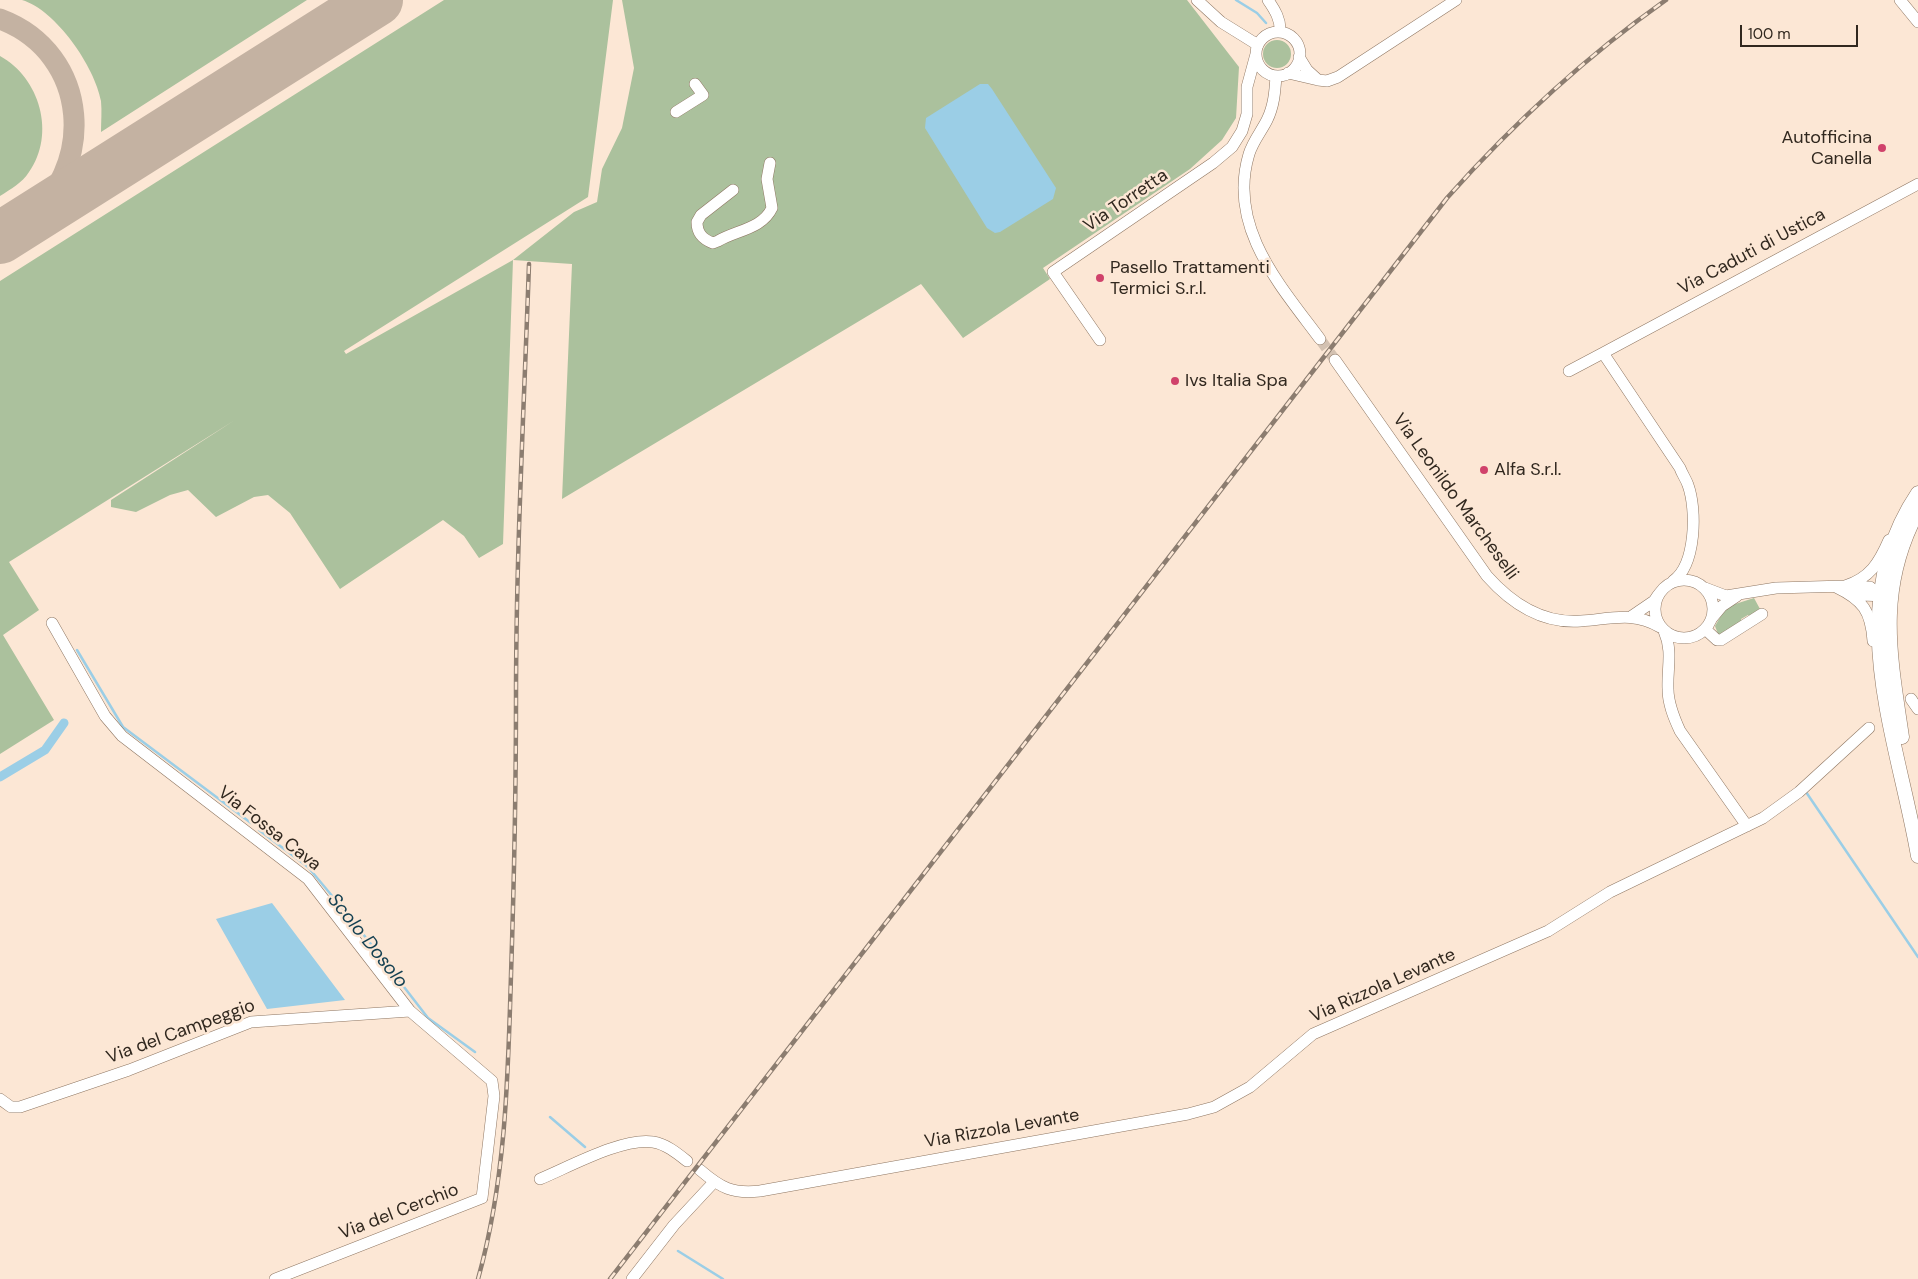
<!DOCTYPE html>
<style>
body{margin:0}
#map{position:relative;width:1918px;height:1279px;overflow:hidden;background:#fce7d5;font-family:"DM Sans",sans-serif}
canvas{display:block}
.scale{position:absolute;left:1740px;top:25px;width:118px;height:22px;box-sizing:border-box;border:2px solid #31281f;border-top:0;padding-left:6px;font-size:15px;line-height:18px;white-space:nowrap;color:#31281f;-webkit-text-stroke:4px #fce7d5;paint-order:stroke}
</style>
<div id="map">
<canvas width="1918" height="1279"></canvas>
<div class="scale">100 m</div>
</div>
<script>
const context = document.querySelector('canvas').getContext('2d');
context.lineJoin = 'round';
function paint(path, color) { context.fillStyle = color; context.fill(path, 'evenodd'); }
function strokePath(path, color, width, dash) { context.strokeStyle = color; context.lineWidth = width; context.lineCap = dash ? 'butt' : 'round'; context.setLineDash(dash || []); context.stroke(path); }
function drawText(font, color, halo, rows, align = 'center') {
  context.font = font + ' "DM Sans",sans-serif'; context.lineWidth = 5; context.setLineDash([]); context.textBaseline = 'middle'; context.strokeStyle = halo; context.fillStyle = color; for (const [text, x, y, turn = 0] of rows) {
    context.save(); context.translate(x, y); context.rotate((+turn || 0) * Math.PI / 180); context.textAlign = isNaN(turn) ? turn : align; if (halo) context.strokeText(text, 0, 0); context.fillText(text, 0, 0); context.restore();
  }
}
paint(new Path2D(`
 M22,0H307L101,132C101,122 102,111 101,101C95,67 56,10 22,0Z
 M444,0H613L588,197L344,351L346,354L513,260L574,212L597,202L602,169L622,128L634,68L622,0H1187L1239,67L1236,118L1222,140L1190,169L1043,268L1050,279L963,338L921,284L562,499L572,264L513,260L503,544L479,558L464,536L443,520L340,589L290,513L268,495L254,497L216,517L188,490L170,495L136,512L111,507V500L235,420L9,562L39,610L3,635L54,720L0,754V281Z
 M1263 54a14 14 0 1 1 28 0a14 14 0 1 1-28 0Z
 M0,56C40,78 56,134 29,172C22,183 11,189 0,196Z
 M1754,598L1760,609L1750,616L1748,615L1741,619L1742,623L1723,635L1718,634L1715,626L1726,607Z`), '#abc19d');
paint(new Path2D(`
 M980,84H988L992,89L1056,188L1053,199L1000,232L995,233L987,228L925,128L926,118Z
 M272,903L345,1000L267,1009L216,919Z`), '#9bcee6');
strokePath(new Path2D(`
 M1236,0L1257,13L1266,23
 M77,650L123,727L251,823
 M1806,792L1918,957
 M259,830L308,867L353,921L428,1018L475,1052
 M550,1117L585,1147
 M678,1251L723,1279`), '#9bcee6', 2.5);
strokePath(new Path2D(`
 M0,777L45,750L64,723`), '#9bcee6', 9);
strokePath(new Path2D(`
 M0,19C91,53 98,171 22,224`), '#c4b2a2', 21);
strokePath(new Path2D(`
 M0,238L377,0`), '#c4b2a2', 52);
strokePath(new Path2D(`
 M1320,339L1335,360`), '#d3c1b1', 11, [11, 5.5]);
const minor = new Path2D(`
 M1197,0L1221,22L1258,45
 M1268,0C1275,10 1281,20 1280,32
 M1900,0L1918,22
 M1256 54a22 22 0 1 1 44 0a22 22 0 1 1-44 0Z
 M1288,73L1318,80L1307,70L1299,57
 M1276,76C1275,91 1274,106 1267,120C1261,132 1253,141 1249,154C1227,227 1280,285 1320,339
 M1318,80L1327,81L1338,77L1456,0
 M676,112L703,95L695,84
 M733,190L701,215L697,222C697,233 702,239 713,243L718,241C737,230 762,229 772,208L767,179L770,163
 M1100,340L1053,272L1213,163L1232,147L1242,131L1247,114V87L1256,54
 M1335,360L1487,576C1511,603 1543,624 1581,621C1611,619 1633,611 1660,627
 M1569,371L1603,353
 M1655 609a29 29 0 1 1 58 0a29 29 0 1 1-58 0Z
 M1673,581C1696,565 1697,510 1688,485C1686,479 1682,474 1680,468L1603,353L1918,184
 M1850,586L1870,587L1880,595
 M1836,587C1863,600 1871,611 1873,641
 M1705,588L1726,596L1776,588L1845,586C1870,578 1879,563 1889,540
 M1852,594C1865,596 1876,595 1888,596
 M1632,616L1654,601L1658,595
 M1712,618L1722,606L1737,596
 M52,623L105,716L122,736L308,879L410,1011L492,1081L494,1096L482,1198L275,1279
 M1705,629L1717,640H1721L1762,614
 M1664,631C1673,651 1667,668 1668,689C1668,704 1674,718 1680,731L1747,826
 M1911,699L1918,709
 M0,1099L11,1107H20L129,1070L251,1022L410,1011
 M700,1170C721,1188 732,1194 760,1191L1188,1114L1214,1107L1250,1087L1313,1034L1548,931L1610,892L1763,818L1799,792L1869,728
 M540,1179C569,1167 623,1137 653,1142C666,1144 677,1153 687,1161
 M632,1279L674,1225L714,1182`);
const major = new Path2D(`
 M1918,493C1841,607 1897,735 1918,856
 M1902,737C1890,655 1876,589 1918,511`);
strokePath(minor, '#8e7662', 12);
strokePath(major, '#8e7662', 15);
strokePath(minor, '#fff', 11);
strokePath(major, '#fff', 14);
const rail = new Path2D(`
 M478,1279C506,1179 508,1077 511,975C514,883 516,791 516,699C516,554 524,409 529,264
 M610,1279L1447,198C1513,124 1585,57 1666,0`);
strokePath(rail, '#8c7d70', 4.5);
strokePath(rail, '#fce7d5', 2.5, [8]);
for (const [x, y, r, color] of [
 [1882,148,5,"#d0426b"],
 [1100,278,5,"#d0426b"],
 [1175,381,5,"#d0426b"],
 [1484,470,5,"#d0426b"]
]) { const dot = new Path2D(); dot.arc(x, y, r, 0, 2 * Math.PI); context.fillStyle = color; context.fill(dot); strokePath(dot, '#fce7d5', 2); }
drawText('18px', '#31281f', '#fce7d5', [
 ["Autofficina",1872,138,"right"],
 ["Canella",1872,159,"right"],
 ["Pasello Trattamenti",1110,268],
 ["Termici S.r.l.",1110,289],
 ["Ivs Italia Spa",1185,381],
 ["Alfa S.r.l.",1494,470]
], 'left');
drawText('18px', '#31281f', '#fce7d5', [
 ["Via Torretta",1126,201,-34],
 ["Via Caduti di Ustica",1752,252,-28],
 ["Via Leonildo Marcheselli",1455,497,54],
 ["Via Fossa Cava",269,829,38],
 ["Via Rizzola Levante",1383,986,-24],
 ["Via del Campeggio",181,1032,-20],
 ["Via Rizzola Levante",1002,1129,-10],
 ["Via del Cerchio",399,1212,-21]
]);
drawText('italic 19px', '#154152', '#fce7d5', [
 ["Scolo Dosolo",367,941,51]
]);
</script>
